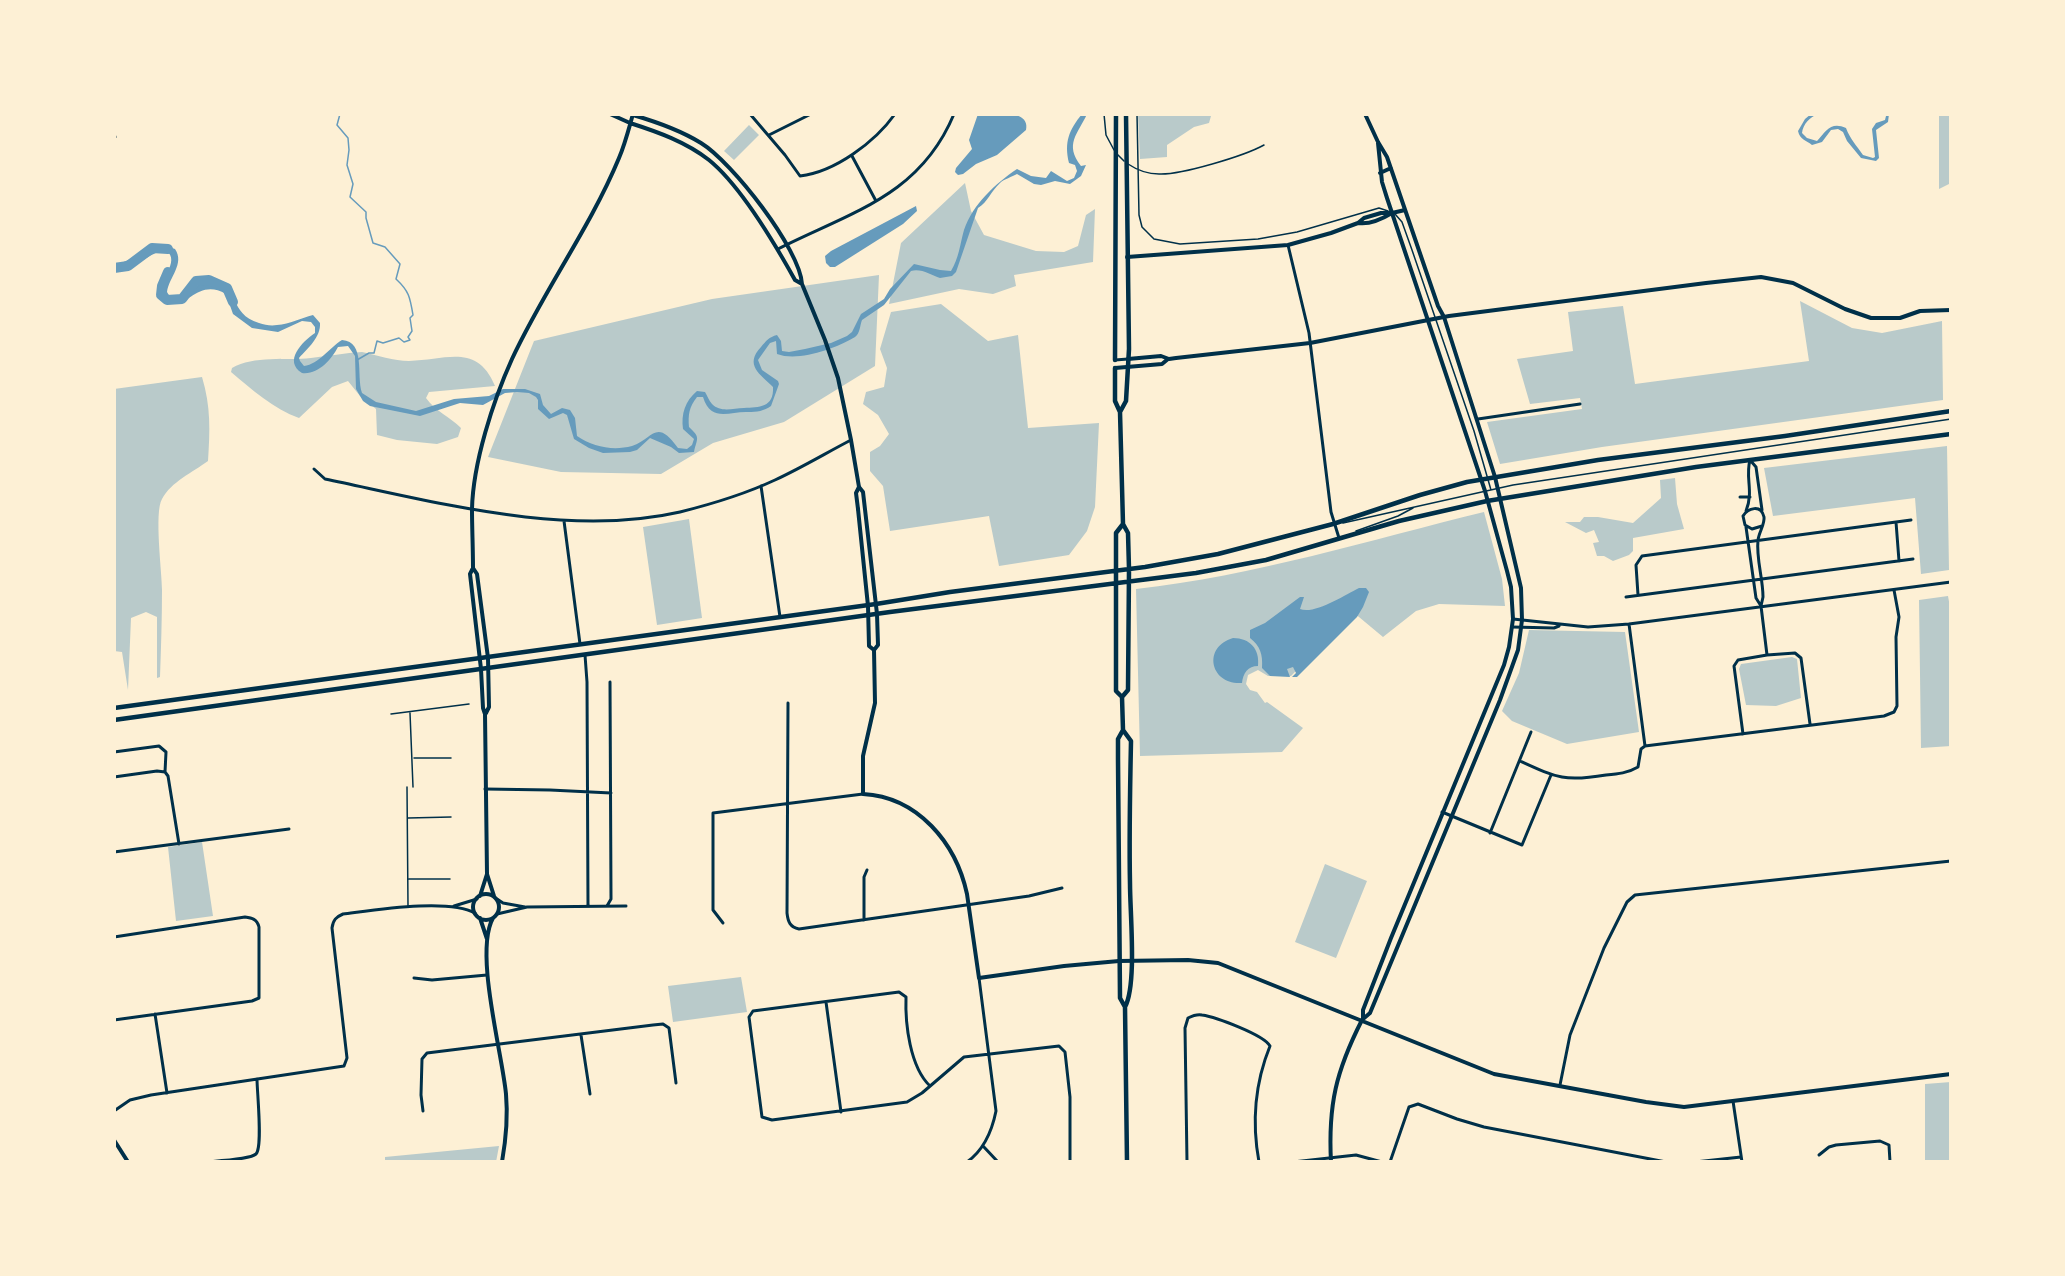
<!DOCTYPE html>
<style>
body{margin:0}
#map{position:relative;width:2065px;height:1276px;overflow:hidden;background:#fdf0d5;font-family:"Public Sans",sans-serif}
canvas{display:block}
.frame{position:absolute;inset:0;border:116px solid #fdf0d5;pointer-events:none}
</style>
<div id="map">
<canvas width="2065" height="1276"></canvas>
<div class="frame"></div>
</div>
<script>
const context = document.querySelector('canvas').getContext('2d');
context.lineJoin = 'round';
function paint(path, color) { context.fillStyle = color; context.fill(path, 'evenodd'); }
function strokePath(path, color, width, dash) { context.strokeStyle = color; context.lineWidth = width; context.lineCap = dash ? 'butt' : 'round'; context.setLineDash(dash || []); context.stroke(path); }
paint(new Path2D(`
 M1138,114H1217L1211,116L1209,123L1194,127L1167,145V157L1140,159Z
 M1939,114H1951V183L1939,189Z
 M749,125L759,135L734,160L724,151Z
 M965,183L971,211L984,235L1036,251L1064,252L1078,246L1086,215L1095,209L1093,262L1014,275L1016,286L993,294L959,289L889,304L901,243Z
 M879,275L875,366L784,422L713,443L661,474L561,472L488,457L534,341L712,299Z
 M1800,301L1852,328L1882,333L1942,321L1943,400L1602,447L1500,464L1487,422L1582,409L1580,398L1530,404L1517,359L1573,351L1568,312L1623,306L1635,384L1809,361Z
 M941,304L988,341L1018,335L1028,428L1099,423L1095,507L1087,531L1069,555L999,566L989,516L890,531L883,486L870,471V452L880,446L889,434L878,415L863,404L866,392L884,387L887,368L880,349L891,312Z
 M362,352C377,355 394,361 409,361C447,360 477,343 495,386L429,392L426,398C435,411 450,417 461,428L458,437L437,444L397,440L377,435L376,409L360,396L348,381L332,387L299,418C274,409 251,389 231,372L232,368C254,355 286,361 311,358C328,356 345,353 362,352Z
 M202,377C211,407 210,431 208,461C193,472 171,482 162,499C154,512 162,572 162,590C162,619 161,648 160,677L157,678V617L146,612L131,618L128,690L122,652L114,651V389Z
 M1947,446L1949,570L1921,574L1915,498L1773,516L1764,468Z
 M1675,478L1677,504L1684,529L1633,538V551L1629,555L1613,561L1604,556H1597L1593,543L1599,542L1594,530L1586,533L1565,522H1580L1584,517H1598L1633,523L1661,498L1660,480Z
 M1484,512L1502,579L1505,606L1439,604L1416,611L1383,637L1353,612L1291,676H1268L1258,670L1248,675L1246,684L1250,690L1257,692L1265,703L1267,702L1303,728L1282,752L1140,756L1136,589C1254,576 1369,540 1484,512Z
 M689,519L702,618L657,625L643,527Z
 M1948,596L1951,613V746L1921,748L1919,600Z
 M1529,630L1625,632L1639,732L1567,744L1512,721L1502,711L1519,673Z
 M1792,657L1797,659L1801,698L1776,706L1746,705L1739,669L1741,664Z
 M202,842L213,916L176,921L168,847Z
 M1325,864L1367,881L1336,958L1295,942Z
 M741,977L747,1012L673,1022L668,986Z
 M1951,1082V1162H1925V1084Z
 M499,1146L496,1162H385V1157Z`), '#b9caca');
paint(new Path2D(`
 M978,114C991,114 1031,108 1026,130L997,155L976,164L963,174L958,175L955,172L956,168L972,149L969,140Z
 M1082,114H1087C1078,134 1064,144 1081,166L1086,165L1081,176L1070,184L1055,181L1041,185L1034,184L1017,174C1012,177 1004,179 1000,183C991,191 988,202 978,208L956,272L952,276L940,278C931,275 921,268 911,271L884,305L862,320C860,325 860,334 855,337C835,349 798,362 777,354L776,341L770,343L758,360L762,370L778,381L779,384L771,406C764,411 757,412 748,412C730,411 711,423 703,397H697C689,407 688,415 689,427C701,438 697,438 694,452L679,453L671,447L650,438L637,450L630,452L603,453L589,448L574,439L567,415L563,413L549,419L538,409V400L536,397L529,393L517,392L505,393L483,405L460,403L420,416L370,406L363,401L356,389L355,356L348,346L338,347C331,360 318,375 302,373C283,361 302,342 315,333V327L311,322L302,321L278,332L252,328L233,314L226,294C196,276 186,315 163,300C156,278 182,263 166,250C154,252 149,257 138,263C131,268 121,267 114,272V266L164,245L175,249C185,264 169,277 167,292L170,297C185,298 196,280 213,282C241,286 228,314 259,323C265,325 271,326 277,325C290,324 301,318 313,315L320,323C321,337 308,348 299,358L300,361L304,366C319,364 329,348 342,340C366,342 356,375 362,393L376,402L416,411L454,399L489,396L503,389H525L540,394L543,405L551,414L562,408L570,410L575,418L577,436C593,447 613,451 632,446C653,439 656,417 678,448L687,449L692,445L694,439L683,429C681,414 685,401 697,391L705,392C707,395 709,401 712,404C721,413 733,408 744,408C759,407 774,408 773,387C760,374 744,365 761,347C766,341 769,337 777,335L781,341L782,351L789,352L805,349L831,343L847,336L852,332L861,314L884,299L890,289L914,264L940,270L951,271C959,258 960,244 964,230C973,204 995,184 1017,169L1031,176L1046,178L1051,171L1067,181L1074,178L1077,171L1075,165L1069,163C1064,142 1069,130 1082,114Z
 M1811,114H1818C1810,117 1803,124 1802,133L1807,138L1817,141C1826,131 1831,121 1846,128C1850,139 1857,146 1863,155L1873,158L1875,157L1872,129L1876,123L1885,120L1886,116L1884,114H1889L1888,122L1876,130L1879,158L1876,161L1861,158L1847,141L1843,132L1838,129L1831,130L1822,142L1812,145C1806,140 1800,140 1798,131L1805,119Z
 M916,206L917,211L903,224L835,267H830L826,263L825,256L831,251Z
 M1359,588H1366L1369,592L1363,607L1357,617L1297,677H1292L1296,673L1293,667L1287,669L1290,677L1270,676L1262,668C1263,654 1260,646 1250,638V630L1265,623L1300,597H1304L1300,609C1314,615 1345,595 1359,588Z
 M1233,638C1250,638 1260,649 1258,666C1248,666 1243,673 1242,683C1210,685 1202,647 1233,638Z`), '#669bbc');
strokePath(new Path2D(`
 M340,114L337,125L348,138L349,150L347,165L353,184L350,197L366,212V218L373,243L385,247L400,264L396,279C409,291 410,297 413,315L410,318L412,331L408,337L410,340L404,342L399,338L383,343L377,341L374,353H369L357,360`), '#669bbc', 1.5);
strokePath(new Path2D(`
 M114,268L128,266L152,248L168,249
 M168,272L162,286L161,295L167,300L182,299L196,281L209,280L227,288L233,302`), '#669bbc', 10);
strokePath(new Path2D(`
 M1104,114L1106,135L1114,150
 M1137,114L1139,215L1142,227L1154,239L1180,244L1258,239L1297,232L1379,208L1388,211
 M1117,154L1124,161
 M1128,164C1137,170 1148,174 1159,174C1181,175 1244,156 1264,145
 M1395,214L1402,222L1412,250L1474,431L1491,490
 M1343,523L1513,485L1951,419
 M1356,531L1398,516L1413,508
 M410,713L413,787
 M391,714L469,704
 M414,758H451
 M407,787L408,906
 M408,818L451,817
 M409,879H450`), '#003049', 1.5);
strokePath(new Path2D(`
 M750,114L785,155L800,176C835,172 875,142 895,114
 M114,134L115,137
 M769,135L811,114
 M852,156L876,201
 M1288,245L1309,333L1331,512L1339,538
 M778,249C851,212 920,196 954,114
 M1115,360L1128,359
 M1478,419L1580,404
 M1750,460L1756,467L1762,510
 M314,469L325,479C436,502 567,538 680,512C712,504 745,494 775,480C801,468 826,453 851,440
 M761,486L780,617
 M1740,497H1750
 M1746,511C1754,491 1745,478 1750,460
 M564,521L580,644
 M1896,522L1899,561
 M1746,527L1756,598L1761,606L1767,655
 M1638,595L1636,565L1642,556L1911,520
 M1626,597L1913,559
 M1761,606L1763,597C1763,578 1756,559 1758,540C1759,532 1765,524 1764,517C1761,504 1748,508 1743,516L1745,525L1752,529L1762,526
 M1513,619L1588,627L1629,624L1951,582
 M1629,624L1645,746
 M1512,627L1554,628L1559,626
 M585,655L587,682L588,906
 M788,703L787,913C788,922 790,927 799,929L1029,896L1062,888
 M1743,734L1734,666L1738,660L1767,655L1795,653L1801,658L1810,724
 M1645,746L1884,716L1894,712L1897,706L1896,637L1899,617L1894,590
 M114,752L159,746L166,752L165,772
 M1520,761C1557,778 1565,782 1606,775C1618,774 1628,773 1638,767L1641,749L1645,746
 M114,777L157,771L165,772L168,776L179,844
 M485,789L550,790L611,793
 M1442,812L1522,845L1551,775
 M1490,833L1531,732
 M114,852L289,829
 M497,899L503,903L525,907
 M454,906L477,899
 M607,906L611,899L610,682
 M497,914L527,907L626,906
 M864,920V877L867,870
 M723,923L713,910V813L863,794
 M114,937L245,917C252,918 257,919 259,927V998L252,1001L114,1020
 M414,978L432,980L487,975
 M826,1002L841,1112
 M155,1014L167,1093
 M581,1035L590,1094
 M1560,1085L1570,1035L1604,948L1627,902L1635,895L1951,861
 M930,1086C910,1067 905,1024 906,997L899,992L753,1011L749,1017L762,1117L772,1120L907,1102L922,1093L964,1057L1059,1046L1065,1052L1070,1097V1162
 M1733,1101L1742,1162
 M114,1111L130,1100L151,1095L344,1066L347,1058L332,928C333,920 336,917 343,914C375,910 448,898 475,913
 M423,1111L421,1095L422,1059L427,1053L653,1025L663,1024L669,1028L676,1083
 M983,1146L998,1162
 M1819,1155L1829,1147L1836,1145L1880,1141L1889,1145L1890,1162
 M205,1162C215,1161 249,1160 256,1154C263,1147 257,1092 257,1079
 M967,1162C984,1150 992,1131 996,1111L979,978
 M1187,1162L1185,1028L1188,1018C1192,1016 1197,1014 1202,1015C1216,1017 1264,1035 1270,1046C1255,1083 1252,1124 1259,1162
 M1293,1162L1356,1155L1382,1162
 M1390,1162L1409,1107L1418,1104L1457,1119L1484,1127L1666,1162
 M1695,1162L1741,1157`), '#003049', 3);
strokePath(new Path2D(`
 M610,114L630,123
 M1358,223C1370,225 1382,219 1392,213
 M1127,257L1288,245L1331,233L1358,223L1364,218L1381,213H1392
 M1128,359L1161,356L1169,359L1176,358L1310,343L1449,316L1706,283L1761,277L1793,283L1845,309L1871,318H1900L1920,311L1951,310
 M1115,368L1162,364L1168,359
 M858,509L856,493L859,487
 M868,606L869,646L874,650L875,703L863,756V794C918,797 956,843 967,894L979,978L1064,966L1119,961
 M874,650L878,645L877,614
 M114,1140L128,1162
 M1331,1162C1328,1105 1336,1071 1362,1020`), '#003049', 4);
strokePath(new Path2D(`
 M633,115C657,122 680,130 701,143C732,162 800,249 802,284L825,340L838,378L851,440L859,487L863,492L877,614
 M630,123C658,132 686,142 709,160C741,186 775,244 795,280L802,284
 M1380,173L1391,168
 M1392,213L1405,210
 M858,509L868,606
 M473,568L477,574L488,658L489,707L486,713
 M473 907a13 13 0 1 1 26 0a13 13 0 1 1-26 0Z
 M480,896L487,874
 M494,896L487,874L485,714L483,708L481,669L470,574L473,568C473,548 472,528 472,509C473,463 493,401 512,359C544,290 590,228 619,158C625,144 629,128 633,114
 M480,918L487,939
 M493,918C474,952 502,1052 506,1094C508,1116 506,1139 502,1162
 M1119,961L1188,960L1218,963L1494,1074L1646,1102L1684,1107L1951,1074
 M1363,1019L1370,1013L1500,700L1518,650L1522,620L1521,588L1495,477L1444,317L1438,306L1387,157L1378,142L1365,114
 M1363,1019V1010L1391,938L1504,665L1509,647L1513,619L1511,587L1507,571L1485,491L1387,198L1382,182L1378,143`), '#003049', 4);
strokePath(new Path2D(`
 M1115,360L1116,114
 M1115,368V401L1120,412L1123,524L1128,533L1129,569L1128,690L1122,697
 M1120,412L1126,401L1129,349L1126,114
 M1123,524L1116,533V691L1122,697L1123,730L1131,741C1130,789 1129,837 1130,884C1130,913 1137,985 1125,1007L1127,1162
 M114,708L876,604L950,592L1145,567L1218,554L1333,524L1420,495L1467,482L1598,460L1785,436L1951,411
 M114,720L890,612L1196,573L1266,560L1399,521L1487,501L1696,467L1951,434
 M1123,730L1118,739V759L1120,998L1125,1007`), '#003049', 4.5);
</script>
